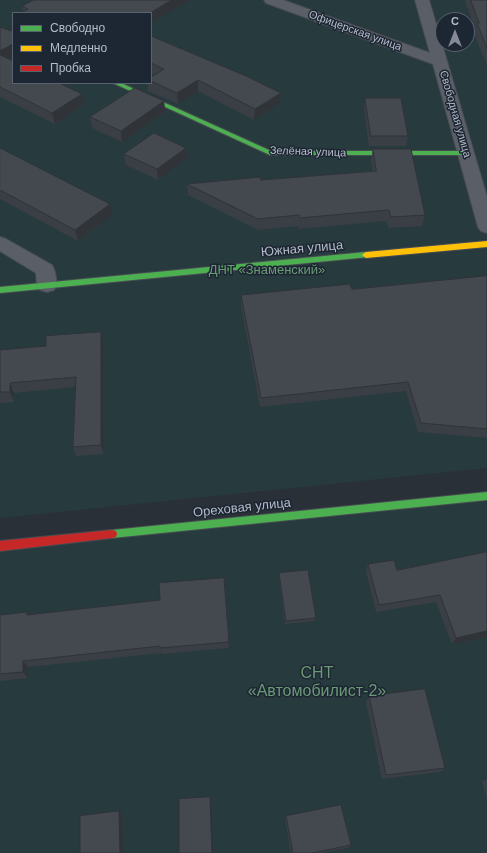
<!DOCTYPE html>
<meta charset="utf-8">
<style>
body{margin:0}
#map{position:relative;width:487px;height:853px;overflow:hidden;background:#2a3038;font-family:Arial,sans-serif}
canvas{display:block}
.legend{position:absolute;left:12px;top:12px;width:140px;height:72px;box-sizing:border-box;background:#1d2633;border:1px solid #59626f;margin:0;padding:5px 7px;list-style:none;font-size:12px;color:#b4bcc9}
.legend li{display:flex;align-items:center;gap:8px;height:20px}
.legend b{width:20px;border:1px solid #59626f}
.north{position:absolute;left:435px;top:12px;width:40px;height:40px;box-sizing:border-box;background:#1d2633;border:1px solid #59626f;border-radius:50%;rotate:0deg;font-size:11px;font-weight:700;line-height:16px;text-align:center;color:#b4bcc9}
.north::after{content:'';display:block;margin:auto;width:14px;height:18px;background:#848b96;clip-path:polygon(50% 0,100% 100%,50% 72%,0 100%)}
</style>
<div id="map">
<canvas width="487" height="853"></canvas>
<ul class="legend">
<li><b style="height:5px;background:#4caf50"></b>Свободно</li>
<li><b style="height:5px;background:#ffc107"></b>Медленно</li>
<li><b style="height:5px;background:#c62828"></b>Пробка</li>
</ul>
<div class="north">С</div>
</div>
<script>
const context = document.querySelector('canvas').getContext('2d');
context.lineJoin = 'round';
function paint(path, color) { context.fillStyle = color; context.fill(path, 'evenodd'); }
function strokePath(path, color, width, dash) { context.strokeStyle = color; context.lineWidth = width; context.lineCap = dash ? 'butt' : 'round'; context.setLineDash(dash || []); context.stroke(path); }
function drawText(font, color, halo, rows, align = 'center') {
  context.font = font + ' Arial,sans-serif'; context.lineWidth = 3; context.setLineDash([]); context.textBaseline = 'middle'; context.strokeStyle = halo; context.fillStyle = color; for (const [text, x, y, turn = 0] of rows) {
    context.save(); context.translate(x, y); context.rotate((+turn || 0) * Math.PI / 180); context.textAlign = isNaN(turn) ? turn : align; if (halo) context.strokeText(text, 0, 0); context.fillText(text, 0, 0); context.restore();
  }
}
paint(new Path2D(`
 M0,0H487V468L0,518ZM13,13H151V83H13ZM443,20H467V44H443Z
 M487,496V853H0V546Z`), '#273a3e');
const street = new Path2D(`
 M264,0H283L430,53L415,0H429L487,197V233L481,231L478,227L433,64L266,3Z
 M0,237L6,239L52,265C56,272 58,283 54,290L47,292L40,290L37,285L36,273L0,251Z`);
const fast = new Path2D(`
 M113,83H121L271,151H467L470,153L467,155H270Z
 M366,252L370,255L369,257L0,293V287Z
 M487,492V500L112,538L108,537L107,534L108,531L112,530Z`);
const slow = new Path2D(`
 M487,241V247L366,258L362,255L366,252Z`);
const jam = new Path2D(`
 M112,530L116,531L117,534L116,537L112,538L0,551V541Z`);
strokePath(street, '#484c53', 2);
strokePath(fast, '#484c53', 2);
strokePath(slow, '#484c53', 2);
strokePath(jam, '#484c53', 2);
paint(street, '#5a5e66');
paint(fast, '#4caf50');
paint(slow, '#ffc107');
paint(jam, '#c62828');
paint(new Path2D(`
 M465,0H487V66L474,33L475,29Z
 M22,6L151,13L23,12Z
 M13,17L8,59L82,94L84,104L55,124L0,97V27L11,31L12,24L10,19Z
 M151,36L280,103L254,120L198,91L178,104L148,91V83H151V77L154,75L151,74Z
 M365,98L408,136L406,146H369L364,109Z
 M164,101L165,112L122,142L92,128L90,117Z
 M0,148L110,204L112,215L78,241L0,199Z
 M373,149L425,215L422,226L389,228L386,221L298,229V226L258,230L188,195L187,184L261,180L373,172L371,160Z
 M124,154L187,158L158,180L126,165Z
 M487,276V438L418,432L406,391L260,407L241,305V295L352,289Z
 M103,342L104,454L76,456L73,447L75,387L14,393V402L0,403V350Z
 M487,552V637L452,644L436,602L376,612L366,571L368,564L397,570Z
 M279,573L316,618L315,621L285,624L279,577Z
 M224,578L229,648L162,654V653L28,667V678L0,681V615H29L160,600Z
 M369,696L445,768L440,772L382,779L366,702Z
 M487,779V799L482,782Z
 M286,816L351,845L348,848L321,853H291L285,819Z`), '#3a3f45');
paint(new Path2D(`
 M172,0H190L151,23V13H150Z
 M13,44V56L0,64V51Z
 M198,80V91L178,104L177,93Z
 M281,93L280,103L254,120L255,109Z
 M82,94L84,104L55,124L52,113Z
 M164,101L165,112L122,142L121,131Z
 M186,148L187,158L158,180L157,169Z
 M110,204L112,215L78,241L75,230Z
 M101,332L103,342L104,454L101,445Z
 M10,383L14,393V402L10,392Z
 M487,631V637L452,644L456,638Z
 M23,661L28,667V678L23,672Z
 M210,797L211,801L213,853H212Z
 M119,811L122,814L123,853H120Z`), '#303338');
const building = new Path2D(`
 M34,0H172L150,13H21L28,9L22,6Z
 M471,0H487V48L477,23H479Z
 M13,17V44L0,51V27L11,31L12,20L10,19Z
 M151,36L246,76L281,93L255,109L198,80L177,93L151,81V77L164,69L151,63Z
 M0,55L13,61V83H59L82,94L52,113L0,87Z
 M135,88L164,101L121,131L90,117Z
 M365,98H401L408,136H371Z
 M154,133L186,148L157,169L124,154Z
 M0,148L110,204L75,230L0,190Z
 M373,149H411L425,215L391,217L389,210L299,218V215L258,219L187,184L260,177L261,180L376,171Z
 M487,276V429L421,423L408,382L261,398L241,295L350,284L352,289Z
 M101,332V445L73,447L76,377L10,383V392H0V350L46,346V336Z
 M487,552V631L456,638L440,595L379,605L368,564L394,560L397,570Z
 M308,570L316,618L286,621L279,573Z
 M224,578L229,642L160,648V646L23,661V672L0,674V615L27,612V615L160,600L159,583Z
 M425,689L445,768L386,775L369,696Z
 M210,797L212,853H179V799Z
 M341,805L351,845L312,853H293L286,816Z
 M119,811L120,853H80V816Z`);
paint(building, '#444950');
strokePath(building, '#303338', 1);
drawText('11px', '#b4bcc9', '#1d2633', [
 ["Офицерская улица",355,31,20],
 ["Свободная улица",455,114,74],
 ["Зелёная улица",308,152,2]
]);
drawText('13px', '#b4bcc9', '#1d2633', [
 ["Южная улица",302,249,-5],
 ["Ореховая улица",242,508,-6]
]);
drawText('13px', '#6b9a76', '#1d2633', [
 ["ДНТ «Знаменский»",267,270]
]);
drawText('16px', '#6b9a76', '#1d2633', [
 ["СНТ",317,674],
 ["«Автомобилист-2»",317,692]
]);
</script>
